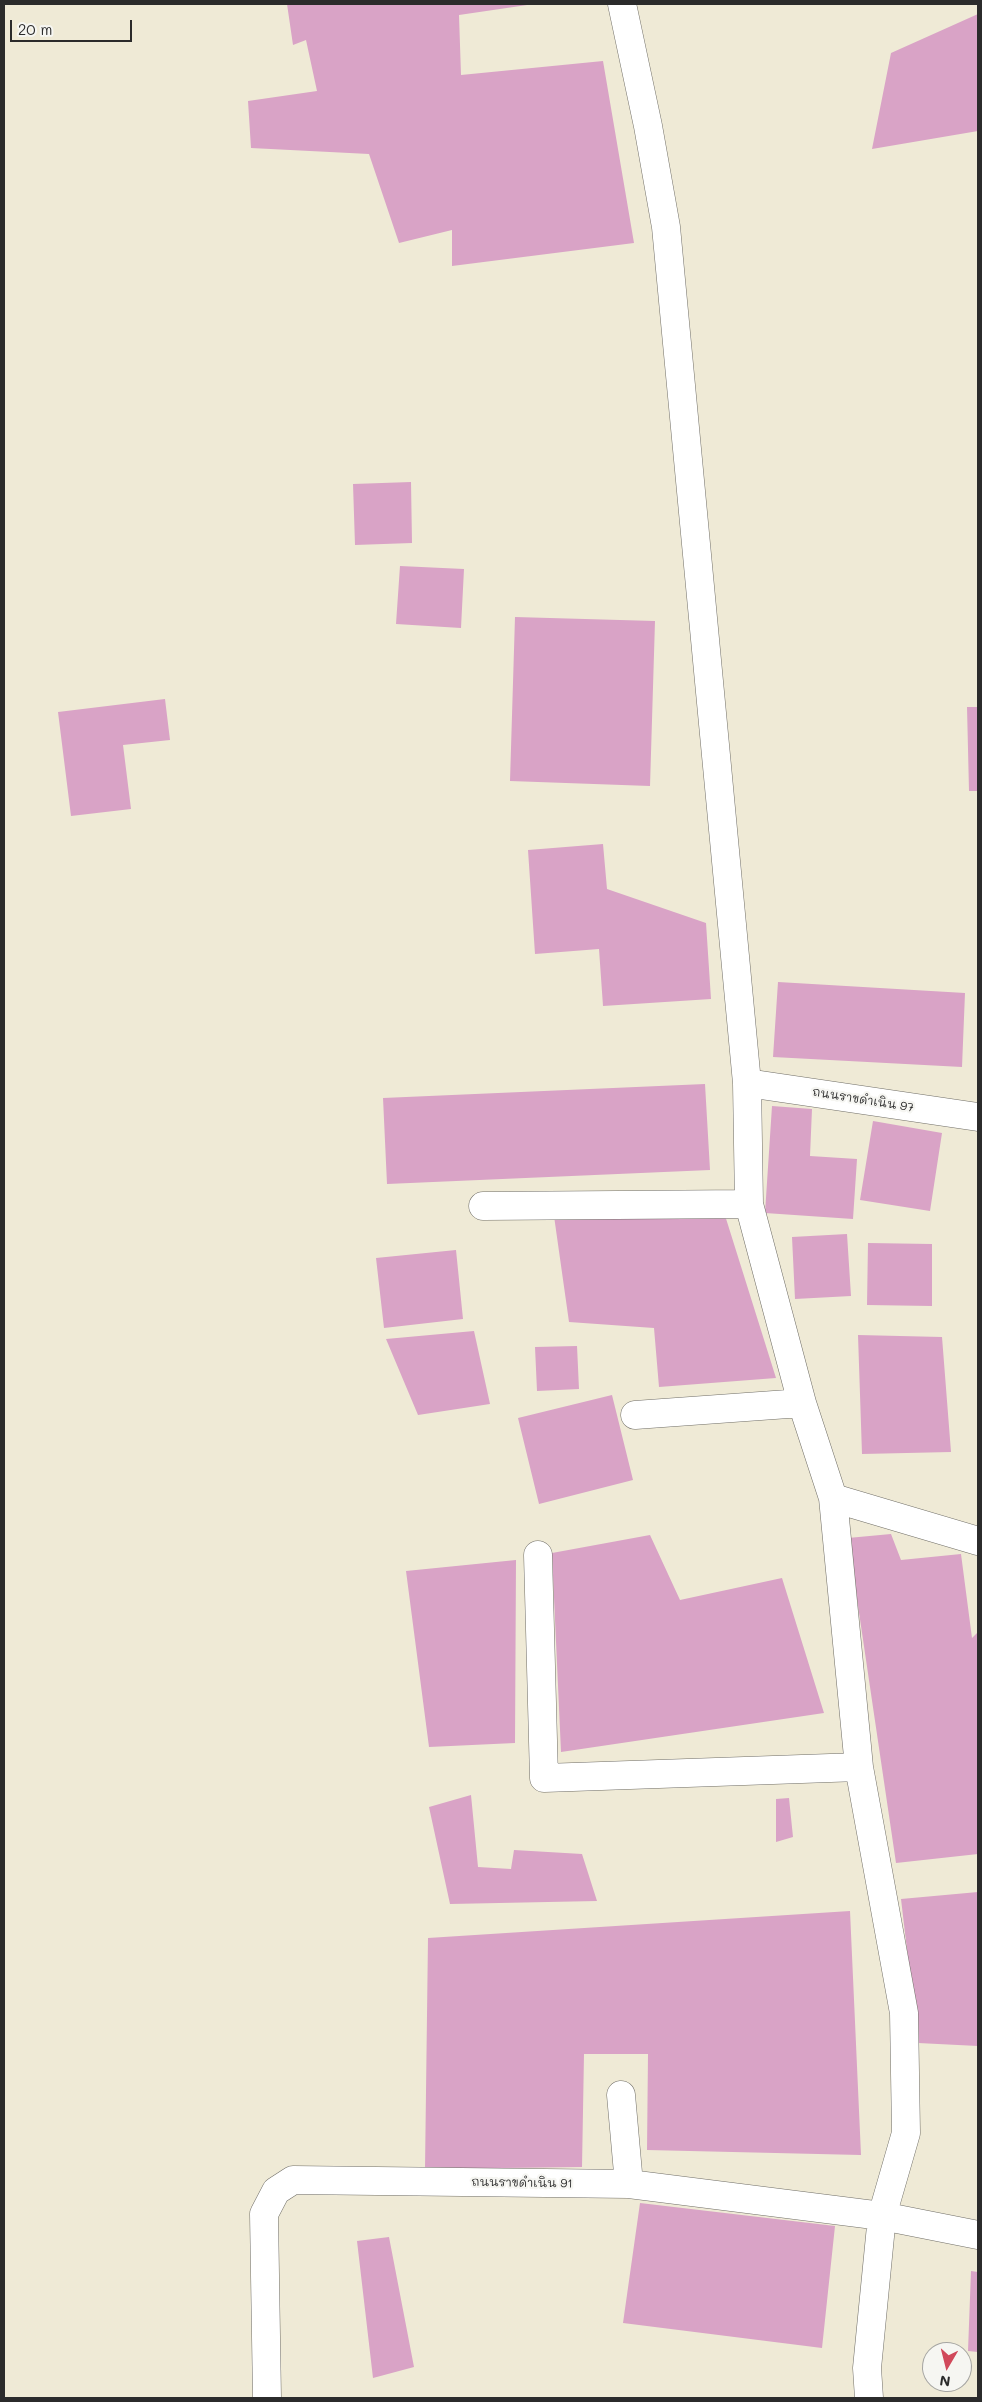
<!DOCTYPE html>
<meta charset="utf-8">
<style>
body{margin:0}
#map{position:relative;width:982px;height:2402px;overflow:hidden;background:#efead6;font-family:Mali,sans-serif}
canvas{display:block}
.frame{position:absolute;inset:0;border:5px solid #2b2b2b;pointer-events:none}
.north{position:absolute;left:922px;top:2342px;width:50px;height:50px;box-sizing:border-box;background:#f6f6f2;border:1px solid #a5a5a2;border-radius:50%;rotate:188deg;font-size:14px;font-weight:700;line-height:20px;text-align:center;color:#2b2b2b}
.north::after{content:'';display:block;margin:auto;width:18px;height:22px;background:#d1495b;clip-path:polygon(50% 0,100% 100%,50% 72%,0 100%)}
.scale{position:absolute;left:10px;top:20px;width:122px;height:22px;box-sizing:border-box;border:2px solid #2b2b2b;border-top:0;padding-left:6px;font-size:15px;line-height:18px;white-space:nowrap;color:#2b2b2b;-webkit-text-stroke:4px #f6f6f2;paint-order:stroke}
</style>
<div id="map">
<canvas width="982" height="2402"></canvas>
<div class="frame"></div>
<div class="north">N</div>
<div class="scale">20 m</div>
</div>
<script>
const context = document.querySelector('canvas').getContext('2d');
context.lineJoin = 'round';
function paint(path, color) { context.fillStyle = color; context.fill(path, 'evenodd'); }
function strokePath(path, color, width, dash) { context.strokeStyle = color; context.lineWidth = width; context.lineCap = dash ? 'butt' : 'round'; context.setLineDash(dash || []); context.stroke(path); }
function drawText(font, color, halo, rows, align = 'center') {
  context.font = font + ' Mali,"Playpen Sans Thai",sans-serif'; context.lineWidth = 4.5; context.setLineDash([]); context.textBaseline = 'middle'; context.strokeStyle = halo; context.fillStyle = color; for (const [text, x, y, turn = 0] of rows) {
    context.save(); context.translate(x, y); context.rotate((+turn || 0) * Math.PI / 180); context.textAlign = isNaN(turn) ? turn : align; if (halo) context.strokeText(text, 0, 0); context.fillText(text, 0, 0); context.restore();
  }
}
paint(new Path2D(`
 M287,4H534L459,15L461,75L603,61L634,243L452,266V230L399,243L369,154L251,148L248,101L317,91L306,40L293,45Z
 M978,14V131L872,149L891,53Z
 M411,482L412,543L355,545L353,484Z
 M400,566L464,569L461,628L396,624Z
 M515,617L655,621L650,786L510,781Z
 M165,699L170,740L123,745L131,809L71,816L58,712Z
 M967,707H978V791H969Z
 M603,844L607,889L706,923L711,999L603,1006L599,949L535,954L528,850Z
 M778,982L965,993L962,1067L773,1057Z
 M705,1084L710,1170L387,1184L383,1098Z
 M772,1106L812,1109L810,1156L857,1159L853,1219L765,1213Z
 M873,1121L942,1133L930,1211L860,1200Z
 M723,1209L776,1378L659,1387L654,1328L569,1322L554,1216Z
 M847,1234L851,1296L795,1299L792,1237Z
 M868,1243L932,1244V1306L867,1305Z
 M456,1250L463,1319L384,1328L376,1258Z
 M474,1331L490,1404L418,1415L386,1339Z
 M858,1335L942,1337L951,1452L862,1454Z
 M577,1346L579,1389L537,1391L535,1347Z
 M612,1395L633,1480L539,1504L518,1418Z
 M891,1534L901,1560L961,1554L972,1638L978,1632V1854L896,1863L848,1538Z
 M650,1535L680,1600L782,1578L824,1713L561,1752L552,1553Z
 M516,1560L515,1743L429,1747L406,1571Z
 M471,1795L478,1867L511,1869L514,1850L582,1854L597,1901L450,1904L429,1807Z
 M789,1798L793,1837L776,1842V1799Z
 M978,1892V2046L918,2043L901,1899Z
 M850,1911L861,2155L647,2150L648,2054H584L582,2167L425,2169L428,1938Z
 M640,2203L835,2226L822,2348L623,2323Z
 M389,2237L414,2367L373,2378L357,2241Z
 M971,2271L978,2272V2352L968,2351Z`), '#d9a3c6');
const minor = new Path2D(`
 M622,4L648,126L666,227L747,1083L749,1204L802,1403L833,1498L859,1767L904,2013L906,2133L882,2216L867,2368L869,2398
 M747,1083L978,1117
 M483,1206L749,1204
 M635,1415L802,1403
 M833,1498L978,1541
 M538,1555L544,1778L859,1767
 M621,2095L629,2184
 M267,2398L264,2214L276,2191L293,2180L629,2184L882,2216L978,2235`);
strokePath(minor, '#706e67', 29);
strokePath(minor, '#fff', 28);
drawText('12px', '#2b2b2b', '#f6f6f2', [
 ["ถนนราขดำเนิน 97",863,1100,9],
 ["ถนนราขดำเนิน 91",522,2183,1]
]);
</script>
